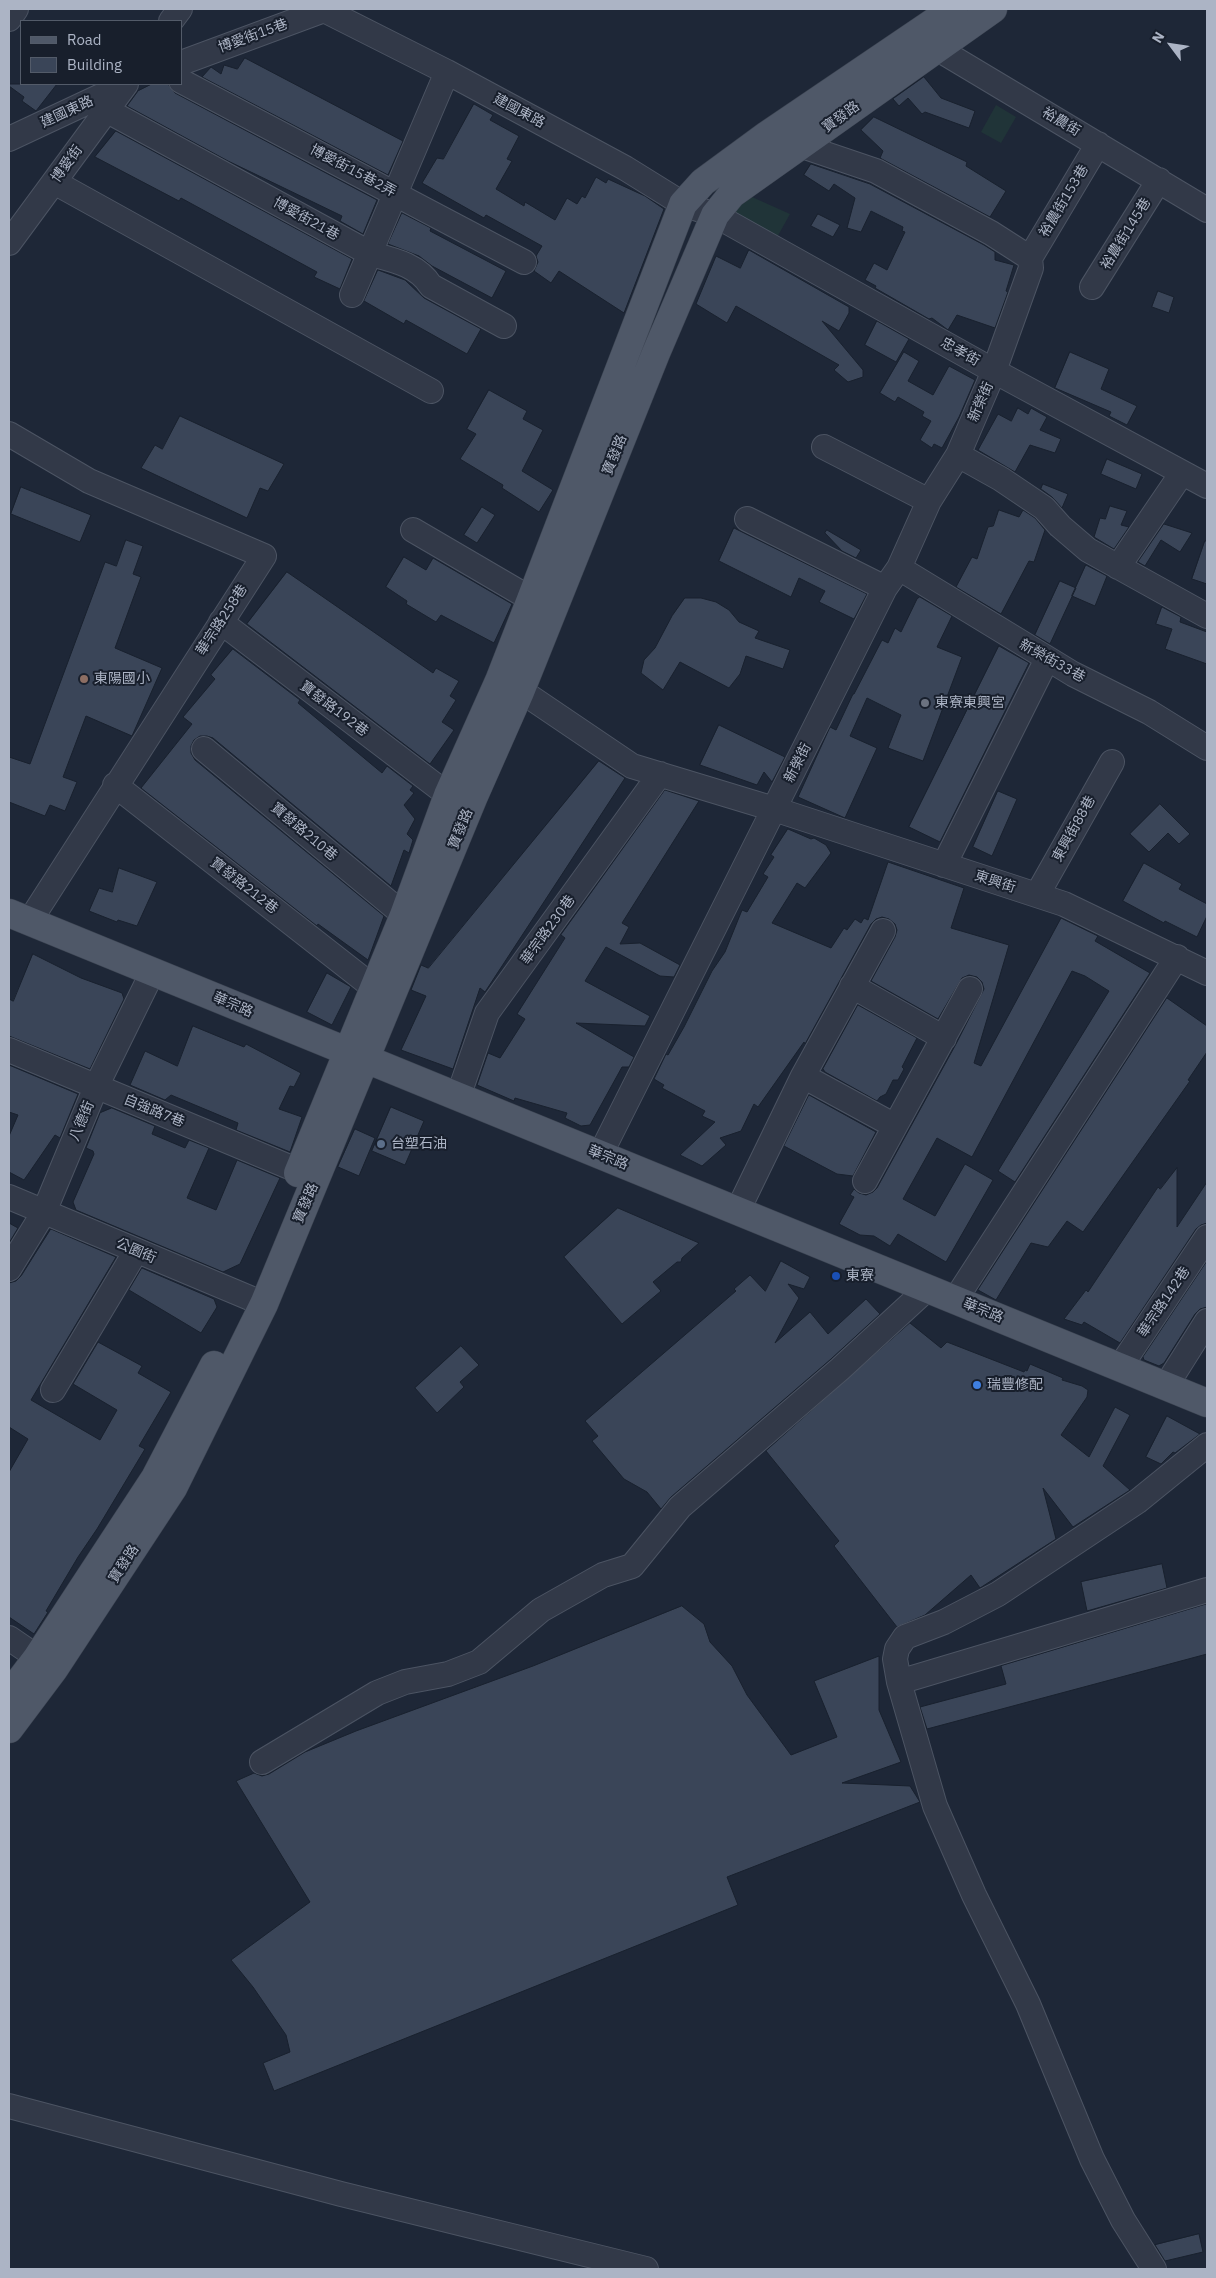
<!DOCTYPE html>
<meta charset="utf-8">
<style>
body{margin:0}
#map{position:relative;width:1216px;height:2278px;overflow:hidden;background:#1e2737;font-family:"IBM Plex Sans",sans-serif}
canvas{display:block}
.frame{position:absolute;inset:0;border:10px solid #acb4c5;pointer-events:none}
.legend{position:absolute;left:20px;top:20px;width:162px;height:65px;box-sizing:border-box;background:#181f2c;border:1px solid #535b69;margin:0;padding:6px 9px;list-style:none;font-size:15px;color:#acb4c5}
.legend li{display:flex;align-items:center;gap:10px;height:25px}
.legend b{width:25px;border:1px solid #535b69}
.north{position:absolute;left:1146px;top:20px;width:50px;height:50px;-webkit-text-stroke:4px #181f2c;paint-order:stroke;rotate:301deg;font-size:14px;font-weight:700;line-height:20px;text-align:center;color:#acb4c5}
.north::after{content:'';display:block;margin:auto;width:18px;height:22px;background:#acb4c5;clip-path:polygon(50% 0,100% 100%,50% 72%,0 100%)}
</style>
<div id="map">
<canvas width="1216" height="2278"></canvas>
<div class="frame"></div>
<ul class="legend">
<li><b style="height:6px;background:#4f5868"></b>Road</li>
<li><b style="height:14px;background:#3a4558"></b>Building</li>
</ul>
<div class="north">N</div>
</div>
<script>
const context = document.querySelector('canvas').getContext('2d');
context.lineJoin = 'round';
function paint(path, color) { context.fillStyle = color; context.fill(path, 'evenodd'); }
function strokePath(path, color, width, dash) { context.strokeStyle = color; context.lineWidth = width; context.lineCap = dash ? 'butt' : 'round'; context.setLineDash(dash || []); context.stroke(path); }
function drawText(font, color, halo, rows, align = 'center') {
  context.font = font + ' "IBM Plex Sans","Noto Sans TC",sans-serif'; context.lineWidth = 4; context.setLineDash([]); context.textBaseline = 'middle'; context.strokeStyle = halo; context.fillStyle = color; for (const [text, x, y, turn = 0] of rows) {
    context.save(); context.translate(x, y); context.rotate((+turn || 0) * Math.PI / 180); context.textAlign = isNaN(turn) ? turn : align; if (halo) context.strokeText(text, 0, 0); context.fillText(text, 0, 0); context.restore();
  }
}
paint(new Path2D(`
 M996,105L1016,117L1001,143L981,132Z
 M752,197L790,214L775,241L728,214L738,200Z`), '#203438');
const building = new Path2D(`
 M245,58L403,141L388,175L202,77L211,67L221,74L224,65L237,69Z
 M924,77L941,98L975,111L969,128L925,112L922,114L908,98L899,106L893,99Z
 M9,84H57L36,111L22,101L24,97L9,86Z
 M152,84H168L175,93L377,200L363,234L340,221L342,216L228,161L127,106L138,91Z
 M474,104L493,115L490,120L519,136L507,159L512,161L496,189L524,206L525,202L555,220L567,198L577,204L582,196L585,198L596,177L606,183L608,179L645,196L664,209L624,313L559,271L551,283L534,271L538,262L536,256L542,246L486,215L484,218L422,183L437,158L443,159Z
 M874,117L967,162L966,166L1006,191L990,217L880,158L883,151L861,130Z
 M116,131L352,259L340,289L314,277L317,272L181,198L179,201L95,157Z
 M811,164L870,184L984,245L995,252V260L1014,265L1006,291L1008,292L995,328L957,315L948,330L932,318L929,319L875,288L876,286L865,280L874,263L887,270L905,232L902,231L903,227L871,211L861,232L847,228L855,198L834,184L829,191L804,175Z
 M402,213L431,228L430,231L506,271L492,298L432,266L419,256L388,244Z
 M818,214L840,225L833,237L811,226Z
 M749,250L849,307V313L839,331L822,321L863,370V377L848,382L834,370L839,365L736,306L727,323L696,304L716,256L740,268Z
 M378,270L405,280L424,298L481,329L467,354L406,320L404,324L364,301Z
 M1158,291L1174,297L1169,313L1152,307Z
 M877,321L909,339L896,362L865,345Z
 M904,352L919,361L908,381L933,395L949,366L975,380L959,417L942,448L934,444L932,448L920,440L931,421L922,416L924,412L898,397L895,402L880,393Z
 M1070,352L1109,369L1101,389L1137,406L1127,425L1109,416L1111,412L1055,388Z
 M489,390L527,411L523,419L543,430L522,471L553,490L539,512L502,488L503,485L460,459L476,434L467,429Z
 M1018,408L1028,414L1031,408L1047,417L1040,430L1061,439L1055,453L1030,445L1015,472L978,450L998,414L1011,421Z
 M180,416L284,464L268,491L260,488L247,518L141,468L155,445L162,449Z
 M1107,459L1142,474L1136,489L1101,474Z
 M1043,484L1068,494L1062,508L1052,497L1041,489Z
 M21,487L91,515L80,542L11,514Z
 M1110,506L1127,511L1121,525L1129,527L1114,549L1094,537L1100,518L1105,519Z
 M482,507L495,515L477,543L464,535Z
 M999,510L1019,517L1023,510L1035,518L1045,530L1034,562L1029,561L1001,614L956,587L972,557L977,559L988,527L993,526Z
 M1164,524L1192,533L1180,552L1161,540L1145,566L1138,562Z
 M734,528L867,594L854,619L819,602L825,591L799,578L791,597L719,561Z
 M827,530L861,550L856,558L842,551L825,533Z
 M126,540L143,546L133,574L141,577L115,648L162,668L132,736L86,716L63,777L77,782L65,811L50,805L45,816L9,802V757L30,764L105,562L116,566Z
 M1205,541H1207V584L1192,579Z
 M404,557L426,570L433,558L512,604L494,643L441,615L436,622L406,604L407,601L386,587Z
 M1086,565L1107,576L1095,606L1072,596Z
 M287,572L433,673L436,668L459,681L450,696L456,700L442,722L454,730L430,764L247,624Z
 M1060,581L1076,588L1050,644L1035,635Z
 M920,597L952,616L937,647L962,657L923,761L888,748L901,715L867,698L850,736L877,748L845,818L798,797L830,727L836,730L853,694H854L882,640L888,643L895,628L901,632L917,599Z
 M685,598H701L716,602L729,610L739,622L759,631L755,638L790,650L783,669L746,656L740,674L729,688L680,662L663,690L641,673L644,660L655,648L672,616Z
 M1162,607L1181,617L1180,622L1207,632V664L1165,649L1172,629L1156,624Z
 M999,646L1029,663L940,842L909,827Z
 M233,649L300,700L298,703L382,773L387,766L413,786L410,790L414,793L404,805L415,819L407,834L413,840L409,853L404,850L391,886L213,738L207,736H200L194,740L191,746V753L195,760L384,916L368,960L318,924L317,926L141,788L192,724L183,717L215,679L211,675Z
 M719,725L785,757L772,782L764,772L757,785L700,765Z
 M599,761L625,778L485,992L480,988L453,1069L401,1050L426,996L411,990L421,965L428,968Z
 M665,790L699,801L622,923L629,927L620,944L640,943L680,965L674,977L660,976L606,947L585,981L650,1016L645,1026L576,1023L634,1057L629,1067H622L590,1125L581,1126L565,1118L567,1113L515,1098L514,1101L477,1085L488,1053L500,1058L525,1019L517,1014L565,938L561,935Z
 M998,791L1017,799L992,856L973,847Z
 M1160,804L1190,834L1179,844L1168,833L1149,852L1130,834Z
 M788,829L811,839L814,838L826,845L831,853L805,888L797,883L772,923L831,948L844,928L847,930L855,919L861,923L864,918L868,920L888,862L964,888L951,928L1009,945L974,1063L981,1066L1061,918L1098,936L1095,941L1150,973L1015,1182L998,1171L1109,991L1085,976L1072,971L972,1157L937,1138L903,1199L935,1216L965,1164L993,1180L946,1262L898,1234L890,1246L874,1236L860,1235L839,1224L854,1197L850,1195L854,1189L859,1193L866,1195L873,1192L877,1188L956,1044L984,989L982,982L977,977L969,975L962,978L938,1019L871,981L895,937L897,930L895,924L889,919L882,917L876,919L871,924L805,1044L804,1042L758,1107L754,1104L741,1131L720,1138L726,1145L702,1166L680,1155L715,1122L702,1116L705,1111L662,1088L664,1085L654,1079L666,1054L668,1055L684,1027L712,971L725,952L742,910L747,912L768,877L763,874L774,857L771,855Z
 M1144,863L1182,884L1179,889L1207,904V916L1197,937L1165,921L1164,923L1123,901Z
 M119,868L157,882L137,926L118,920L117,922L89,911L99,888L112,892Z
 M33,954L81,978L122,993L124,999L90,1069L9,1036V999L13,1001Z
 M327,973L351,987L332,1025L307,1012Z
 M1167,998L1207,1026V1052L1188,1080L1190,1081L1083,1232L1067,1221L1048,1247L1031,1243L996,1300L978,1290Z
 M858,1005L917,1038L902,1067L904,1069L898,1080H893L886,1094L880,1097L877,1101L825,1072L823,1069Z
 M193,1026L244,1047L246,1044L301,1073L294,1087L290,1086L279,1109L302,1117L290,1152L236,1130L238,1123L171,1095L165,1100L130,1085L145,1051L177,1066Z
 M9,1065L78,1094L60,1138L55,1135L24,1180L9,1172V1136L18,1115L9,1112Z
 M809,1095L876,1132L853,1176L837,1174L784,1146Z
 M391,1107L424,1121L405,1165L372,1151Z
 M112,1108L155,1126L152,1134L185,1148L189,1140L209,1148L187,1198L216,1210L237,1160L280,1178L240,1264L223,1272L76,1210L73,1202L94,1154L93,1151L86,1148L100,1113Z
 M355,1129L375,1138L359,1176L338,1167Z
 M1177,1168V1227L1207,1182V1223L1201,1225L1196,1229L1120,1343L1084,1322L1082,1325L1064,1319L1086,1290L1088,1292L1158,1187L1160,1189Z
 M618,1208L699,1243L682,1258L681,1262H677L653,1282L661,1291L622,1324L564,1257Z
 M9,1223L18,1228L9,1243Z
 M51,1229L116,1257L31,1400L100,1440L117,1410L73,1384L98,1342L142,1366L138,1373L171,1392L139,1446L145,1449L97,1529L78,1557L46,1611L48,1612L34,1634L9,1617V1472L28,1439L9,1427V1283L16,1281L21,1276Z
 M781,1261L810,1277L804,1289L788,1284L799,1298L775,1343L810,1312L828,1334L866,1299L880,1314L831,1359L671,1497L661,1509L647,1492L624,1479L592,1441L598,1436L585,1421L736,1291L734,1289L750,1275L765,1291Z
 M1207,1261V1307L1200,1309L1195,1314L1164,1363L1159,1366L1144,1360L1143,1357Z
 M142,1268L214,1299L217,1307L201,1333L129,1290Z
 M910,1323L941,1348L947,1342L1024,1372L1025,1370L1027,1371L1030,1364L1063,1378L1062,1380L1082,1386L1088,1390L1087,1397L1061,1435L1089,1457L1115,1407L1130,1415L1103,1466L1130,1490L1073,1527L1043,1488L1056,1539L980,1588L971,1575L925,1615L897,1627L834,1546L839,1541L766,1451Z
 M461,1346L479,1365L460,1382L464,1387L437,1413L415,1388Z
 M1167,1416L1200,1434L1175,1453L1173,1452L1161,1464L1146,1457Z
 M1162,1564L1167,1588L1087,1611L1081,1582Z
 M1207,1604V1654L927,1729L920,1707L1006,1684L1001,1666Z
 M682,1606L704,1624L710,1642L732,1666L747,1695L791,1755L837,1737L814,1681L879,1656V1710L901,1762L842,1783L910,1786L920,1802L727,1877L738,1905L274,2091L263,2063L290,2052L286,2035L253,1987L231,1960L310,1902L236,1781L254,1773L262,1776L269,1774L305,1752L356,1731L533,1666Z
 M1199,2234L1203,2252L1165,2261L1155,2245Z`);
paint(building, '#3a4558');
strokePath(building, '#19212e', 1);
const minor = new Path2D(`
 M322,9L447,72L625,168L683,204L715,215L994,371L1207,486
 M9,19L16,9
 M171,21L180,9
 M923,40L1207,210
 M181,63L324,10
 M181,81L524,262
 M106,110L371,254C394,260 418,265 431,286L504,326
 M9,139L122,86
 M54,182L431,391
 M9,243L126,84
 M1030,258L1098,144
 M1092,287L1159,180
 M352,295L447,72
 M9,434L89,481L264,556L29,922
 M824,447L929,501
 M958,455L1001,479L1044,508L1060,526L1088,550L1207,616
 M747,519L885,588
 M413,530L531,599
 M1118,567L1182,473
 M899,568L1073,674L1149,712L1207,748
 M221,622L448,795
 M505,684L530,697L632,766L774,809L1064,904L1207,973
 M204,749L404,915
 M115,785L373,987
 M944,865L1047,659
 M1037,895L1112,762
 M852,986L944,1038
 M9,1050L299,1171
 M803,1076L895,1126
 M458,1097L487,1013L660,774
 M600,1155L885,588L899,568L929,501L958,455L994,371L1031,268L1030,258L991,233L876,171L802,146
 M865,1181L970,989
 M9,1197L264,1304
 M738,1210L803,1076L883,931
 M9,1269L44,1212L96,1087L153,971
 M955,1300L1177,957
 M1120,1367L1207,1237
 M1166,1386L1207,1321
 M53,1390L136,1251
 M9,1638L53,1668
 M899,1682L895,1659L897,1649L905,1637L944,1622L998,1594L1138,1501L1207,1445
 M262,1762L377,1693L405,1682L448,1674L479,1662L541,1610L603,1575L632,1566L680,1507L840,1369L927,1289
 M9,2106L341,2194L646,2269
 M1154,2269L1123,2220L1092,2159L1028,2004L974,1895L935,1806L899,1682L1207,1590`);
const major = new Path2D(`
 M9,913L1207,1403
 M298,1173L404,915L448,795L499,681L531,599L683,204L703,182L767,135L953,9
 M9,1695L37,1658L155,1478L214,1365
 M9,1729L54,1669L173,1488L264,1304L474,796L520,692L656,353L715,215L732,194L993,9`);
strokePath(minor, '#4c5463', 26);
strokePath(major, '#3b4351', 29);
strokePath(minor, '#323948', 24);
strokePath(major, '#4f5868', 28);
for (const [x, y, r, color] of [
 [84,679,5,"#8d6e63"],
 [925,703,5,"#6b7280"],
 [381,1144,5,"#5c6f8a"],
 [836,1276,5,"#1a4fb4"],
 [977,1385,5,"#3f7fe0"]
]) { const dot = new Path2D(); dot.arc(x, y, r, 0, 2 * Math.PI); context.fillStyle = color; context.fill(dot); strokePath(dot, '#181f2c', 2); }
drawText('14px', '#acb4c5', '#181f2c', [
 ["博愛街15巷",253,36,-20],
 ["建國東路",519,111,28],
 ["建國東路",67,112,-25],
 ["寶發路",841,117,-36],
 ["裕農街",1061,122,31],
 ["博愛街",67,164,-54],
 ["博愛街15巷2弄",353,171,28],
 ["裕農街153巷",1064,201,-59],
 ["博愛街21巷",306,219,29],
 ["裕農街145巷",1126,234,-58],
 ["忠孝街",960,352,29],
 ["新榮街",981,402,-66],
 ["寶發路",615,455,-68],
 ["華宗路258巷",222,620,-57],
 ["新榮街33巷",1052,661,29],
 ["寶發路192巷",334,709,37],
 ["新榮街",798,763,-63],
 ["寶發路",461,829,-68],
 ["東興街88巷",1074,829,-61],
 ["寶發路210巷",304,832,40],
 ["東興街",995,882,18],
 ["寶發路212巷",244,886,38],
 ["華宗路230巷",548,930,-54],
 ["華宗路",233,1005,23],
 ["自強路7巷",154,1111,22],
 ["八德街",82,1121,-67],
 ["華宗路",608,1158,22],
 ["寶發路",306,1203,-67],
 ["公園街",136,1251,23],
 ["華宗路142巷",1164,1302,-56],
 ["華宗路",983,1311,22],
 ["寶發路",124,1564,-57]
]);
drawText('14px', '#acb4c5', '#181f2c', [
 ["東陽國小",94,679],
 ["東寮東興宮",935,703],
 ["台塑石油",391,1144],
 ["東寮",846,1276],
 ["瑞豐修配",987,1385]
], 'left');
</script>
